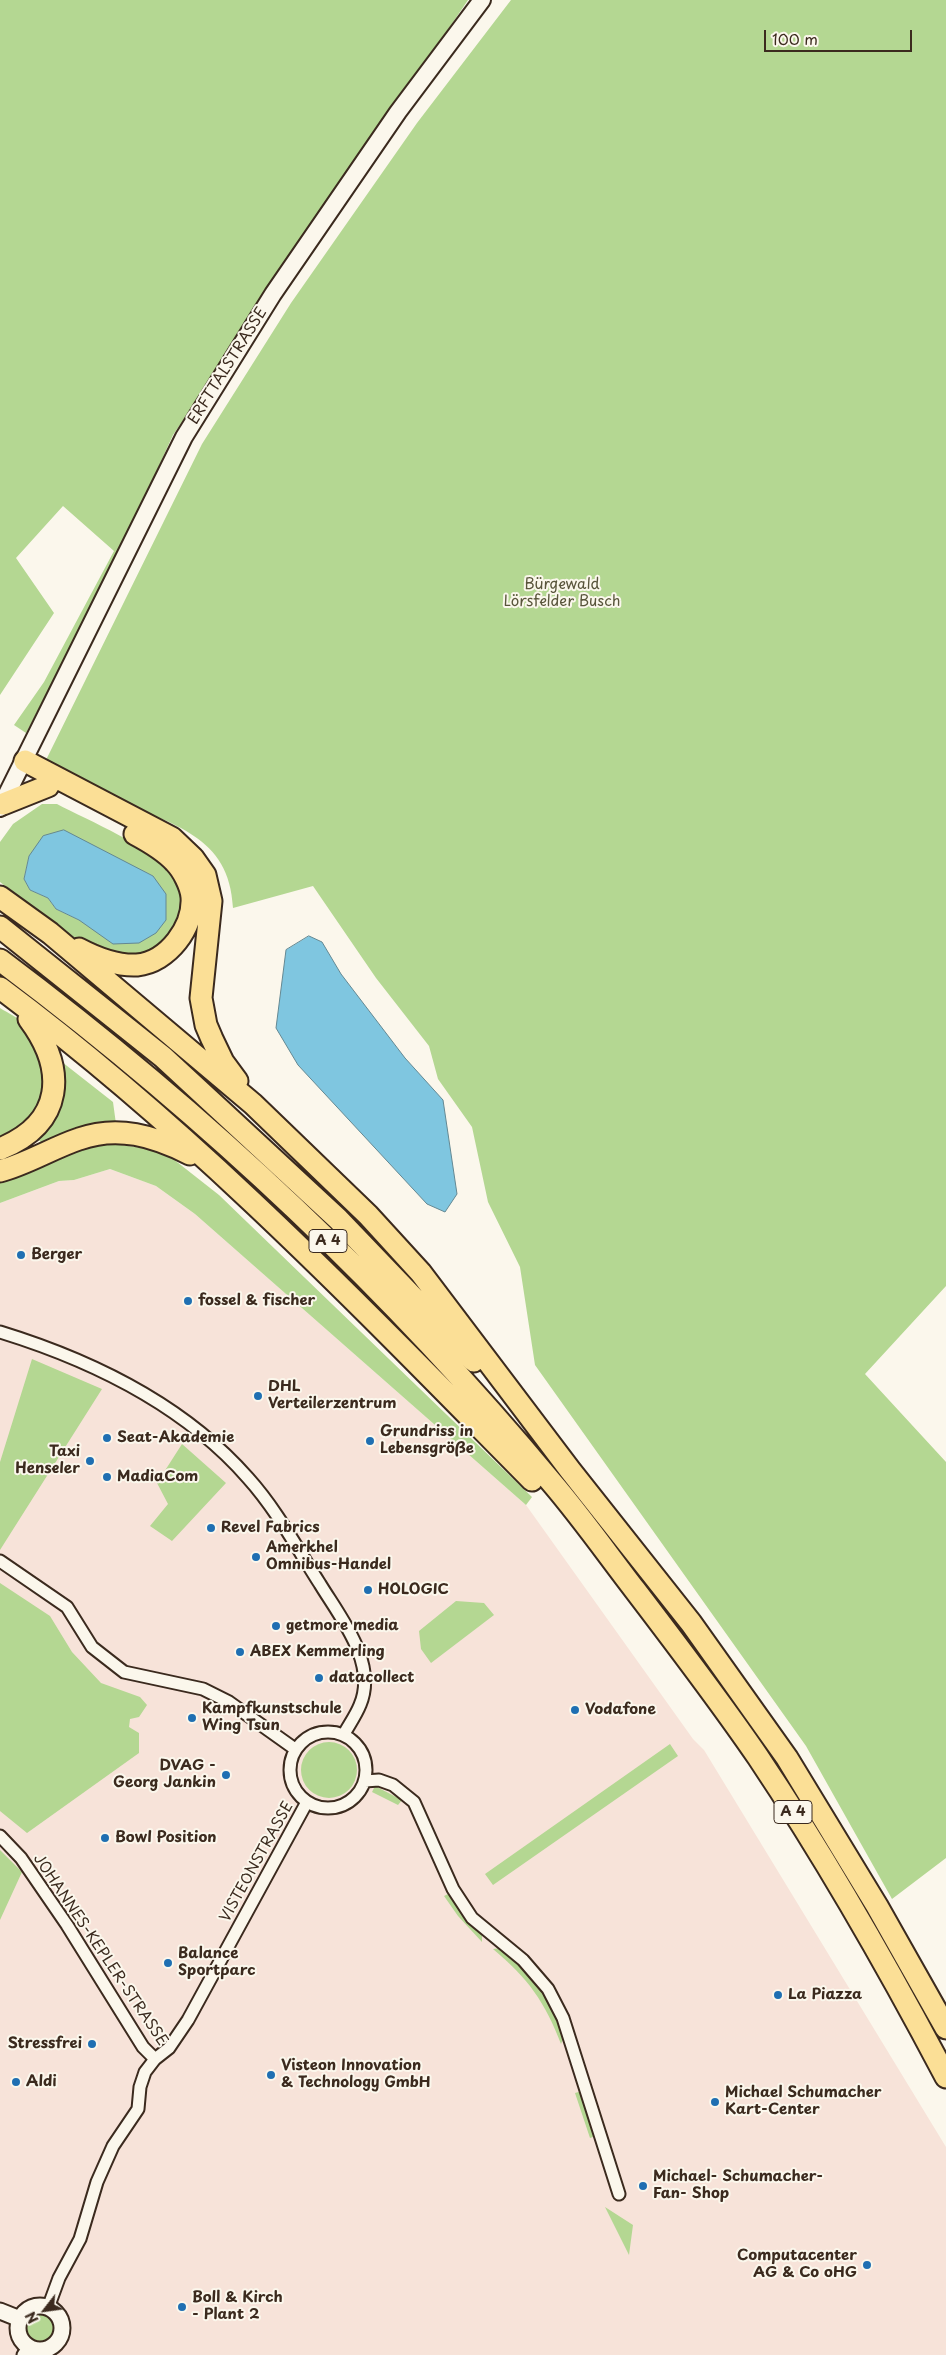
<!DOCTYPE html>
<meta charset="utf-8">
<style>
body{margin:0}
#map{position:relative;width:946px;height:2355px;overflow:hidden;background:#fbf7ec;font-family:"Playpen Sans",sans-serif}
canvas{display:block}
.north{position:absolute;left:20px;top:2285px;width:50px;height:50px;-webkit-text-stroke:4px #fbf7ec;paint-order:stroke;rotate:240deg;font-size:14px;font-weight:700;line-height:20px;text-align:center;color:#3b2a1e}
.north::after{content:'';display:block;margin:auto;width:18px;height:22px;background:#3b2a1e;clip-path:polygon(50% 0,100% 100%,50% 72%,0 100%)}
.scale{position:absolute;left:764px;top:30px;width:148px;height:22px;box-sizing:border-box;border:2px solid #3b2a1e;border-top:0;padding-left:6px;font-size:15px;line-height:18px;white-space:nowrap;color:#3b2a1e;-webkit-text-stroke:4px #fbf7ec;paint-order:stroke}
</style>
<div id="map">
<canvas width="946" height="2355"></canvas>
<div class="north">N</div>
<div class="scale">100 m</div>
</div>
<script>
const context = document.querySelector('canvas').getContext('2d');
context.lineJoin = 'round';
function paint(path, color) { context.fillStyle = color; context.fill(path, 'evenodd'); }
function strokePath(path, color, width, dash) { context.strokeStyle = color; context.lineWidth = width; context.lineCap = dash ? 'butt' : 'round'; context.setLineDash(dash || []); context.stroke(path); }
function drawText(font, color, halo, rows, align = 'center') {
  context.font = font + ' "Playpen Sans",sans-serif'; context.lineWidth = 4; context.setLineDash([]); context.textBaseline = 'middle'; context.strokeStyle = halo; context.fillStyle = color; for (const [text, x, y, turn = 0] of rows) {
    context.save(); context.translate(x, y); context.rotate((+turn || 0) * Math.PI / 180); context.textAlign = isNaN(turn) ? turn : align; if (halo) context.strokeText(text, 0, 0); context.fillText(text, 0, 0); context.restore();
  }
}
paint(new Path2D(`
 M110,1169L156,1186L195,1214L526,1505L693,1739L704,1750L946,2147V2355H0V1203L59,1181L74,1180Z`), '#f7e3d9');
paint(new Path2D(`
 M0,0H468L173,435L118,555L26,733L14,725L44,682L114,551L63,506L16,558L54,613L0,695Z
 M511,0H946V1286L865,1374L946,1462V1858L892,1899L806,1746L535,1365L520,1267L488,1202L472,1127L438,1079L429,1046L376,978L313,886L233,908C230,835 171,825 116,799C92,788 69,773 46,760L202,444L291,303L417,123Z
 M42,804H57C87,820 155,848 173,875C183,890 184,913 175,928C131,1001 42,915 0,882V842L13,824ZM29,856L122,862L153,876L79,920L56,909L48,898L30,890L24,879Z
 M0,1008C8,1013 19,1018 25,1025C46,1048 56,1097 30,1121C23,1128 9,1133 0,1138Z
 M62,1062L113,1102L116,1124L45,1145L37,1139C63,1113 62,1097 62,1062Z
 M101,1142L163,1151L219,1195L532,1497L526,1505L195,1214L156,1186L110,1169L74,1180L59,1181L0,1203V1181Z
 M32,1359L102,1389L0,1550V1462Z
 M182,1444L226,1483L172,1541L150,1526L168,1504L157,1483Z
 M0,1583L50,1616L72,1652L101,1683L140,1697L147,1705L139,1717L130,1719L129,1727L139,1733V1753L27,1833L0,1811Z
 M456,1601L484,1603L494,1615L431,1663L421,1649L419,1631Z
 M301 1770a28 28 0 1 1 56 0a28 28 0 1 1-56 0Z
 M670,1744L678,1756L493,1885L485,1874Z
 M375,1786L402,1800L398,1805L372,1792Z
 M0,1850L22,1872L0,1920Z
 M450,1893L482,1932V1942L458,1916L444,1896Z
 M501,1948C532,1972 551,1999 564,2036L561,2044C545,2002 528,1978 493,1949Z
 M582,2091L596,2136L590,2138L575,2093Z
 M605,2207L633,2225L629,2255Z
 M26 2327a14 14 0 1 1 28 0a14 14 0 1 1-28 0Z`), '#b4d792');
const water = new Path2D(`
 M64,830L153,876L166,894V920L156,933L139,943L113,944L79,920L56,909L48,898L30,890L24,879L29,856L43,836Z
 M309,936L322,942L341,974L405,1058L443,1100L457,1194L445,1212L427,1204L298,1065L276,1028L286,950Z`);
paint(water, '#7fc6e0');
strokePath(water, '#648892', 1);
const minor = new Path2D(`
 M0,1332C91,1360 184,1405 248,1478C276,1509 297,1548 320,1584C340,1617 378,1663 360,1705C356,1715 349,1725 344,1734
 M0,1561L67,1607L92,1647L124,1672L203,1689L229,1702L295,1749
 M290 1770a38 38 0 1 1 76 0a38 38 0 1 1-76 0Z
 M365,1781L379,1780L393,1785L414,1802L453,1889L472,1918L523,1960L548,1989L563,2018L619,2194
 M0,1836L21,1858L67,1925L143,2047L155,2059
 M48,2308L59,2278L80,2239L97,2182L113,2146L138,2109L140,2087L145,2072L155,2059L169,2048L188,2020L307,1802
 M23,2355L29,2346`);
const tertiary = new Path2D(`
 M18 2328a22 22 0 1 1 44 0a22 22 0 1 1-44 0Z
 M0,2311L20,2319`);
const secondary = new Path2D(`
 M0,808L184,437L273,294L398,112L482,0`);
const motorway = new Path2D(`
 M25,761L172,838L193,858L205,875L211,901L201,998L206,1025L212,1039L223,1062L237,1081
 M3,804L48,786
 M0,897L50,933L253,1104L368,1215L421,1273L570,1470L691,1623L787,1758L877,1906L946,2028
 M0,927L163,1057L338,1219L474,1361
 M79,949C96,958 116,966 137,965C168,962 194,927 192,897C191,886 183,870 175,862C164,850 150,842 135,834
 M0,960C203,1112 391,1289 553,1484C582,1518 608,1555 635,1590C677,1645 719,1700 758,1757C827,1860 888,1967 946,2077
 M0,988C194,1132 363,1309 532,1480
 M0,1149C64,1123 67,1070 29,1019
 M0,1171C27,1164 52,1148 79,1139C118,1125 154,1136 190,1154`);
strokePath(minor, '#3b2a1e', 15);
strokePath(tertiary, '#3b2a1e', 19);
strokePath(secondary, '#3b2a1e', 20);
strokePath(motorway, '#3b2a1e', 25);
strokePath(minor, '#fbf7ec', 11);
strokePath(tertiary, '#fbf7ec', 15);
strokePath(secondary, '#fbf7ec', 16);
strokePath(motorway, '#fbdf96', 21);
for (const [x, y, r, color] of [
 [21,1255,5,"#1f6fb2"],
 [188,1301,5,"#1f6fb2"],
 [258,1396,5,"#1f6fb2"],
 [107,1438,5,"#1f6fb2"],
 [370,1441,5,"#1f6fb2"],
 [90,1461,5,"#1f6fb2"],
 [107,1477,5,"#1f6fb2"],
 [211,1528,5,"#1f6fb2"],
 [256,1557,5,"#1f6fb2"],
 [368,1590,5,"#1f6fb2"],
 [276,1626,5,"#1f6fb2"],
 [240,1652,5,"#1f6fb2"],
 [319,1678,5,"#1f6fb2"],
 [575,1710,5,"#1f6fb2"],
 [192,1718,5,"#1f6fb2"],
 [226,1775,5,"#1f6fb2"],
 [105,1838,5,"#1f6fb2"],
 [168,1963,5,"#1f6fb2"],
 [778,1995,5,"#1f6fb2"],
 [92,2044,5,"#1f6fb2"],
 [271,2075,5,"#1f6fb2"],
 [16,2082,5,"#1f6fb2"],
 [715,2102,5,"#1f6fb2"],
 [643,2186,5,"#1f6fb2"],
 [867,2265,5,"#1f6fb2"],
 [182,2307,5,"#1f6fb2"]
]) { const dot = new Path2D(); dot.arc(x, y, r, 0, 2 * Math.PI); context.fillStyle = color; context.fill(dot); strokePath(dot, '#fbf7ec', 2); }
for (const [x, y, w] of [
 [328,1241,38],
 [793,1812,38]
]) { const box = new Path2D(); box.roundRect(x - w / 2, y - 11.5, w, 23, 4); context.fillStyle = '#fbf7ec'; context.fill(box); strokePath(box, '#3b2a1e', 1); }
drawText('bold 14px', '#3b2a1e', null, [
 ["A 4",328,1241],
 ["A 4",793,1812]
]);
drawText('15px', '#3b2a1e', '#fbf7ec', [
 ["ERFTTALSTRASSE",228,366,-58],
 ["VISTEONSTRASSE",257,1862,-61],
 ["JOHANNES-KEPLER-STRASSE",100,1950,56]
]);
drawText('15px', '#59553b', '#fbf7ec', [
 ["Bürgewald",562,585],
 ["Lörsfelder Busch",562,602]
]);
drawText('bold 15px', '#3b2a1e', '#fbf7ec', [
 ["Berger",31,1255],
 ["fossel & fischer",198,1301],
 ["DHL",268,1387],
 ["Verteilerzentrum",268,1404],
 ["Grundriss in",380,1432],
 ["Lebensgröße",380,1449],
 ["Seat-Akademie",117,1438],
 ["Taxi",80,1452,"right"],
 ["Henseler",80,1469,"right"],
 ["MadiaCom",117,1477],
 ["Revel Fabrics",221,1528],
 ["Amerkhel",266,1548],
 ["Omnibus-Handel",266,1565],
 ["HOLOGIC",378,1590],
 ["getmore media",286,1626],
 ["ABEX Kemmerling",250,1652],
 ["datacollect",329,1678],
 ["Kampfkunstschule",202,1709],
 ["Wing Tsun",202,1726],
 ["Vodafone",585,1710],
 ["DVAG -",216,1766,"right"],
 ["Georg Jankin",216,1783,"right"],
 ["Bowl Position",115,1838],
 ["Balance",178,1954],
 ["Sportparc",178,1971],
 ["La Piazza",788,1995],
 ["Stressfrei",82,2044,"right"],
 ["Visteon Innovation",281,2066],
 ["& Technology GmbH",281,2083],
 ["Aldi",26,2082],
 ["Michael Schumacher",725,2093],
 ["Kart-Center",725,2110],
 ["Michael- Schumacher-",653,2177],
 ["Fan- Shop",653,2194],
 ["Computacenter",857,2256,"right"],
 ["AG & Co oHG",857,2273,"right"],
 ["Boll & Kirch",192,2298],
 ["- Plant 2",192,2315]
], 'left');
</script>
